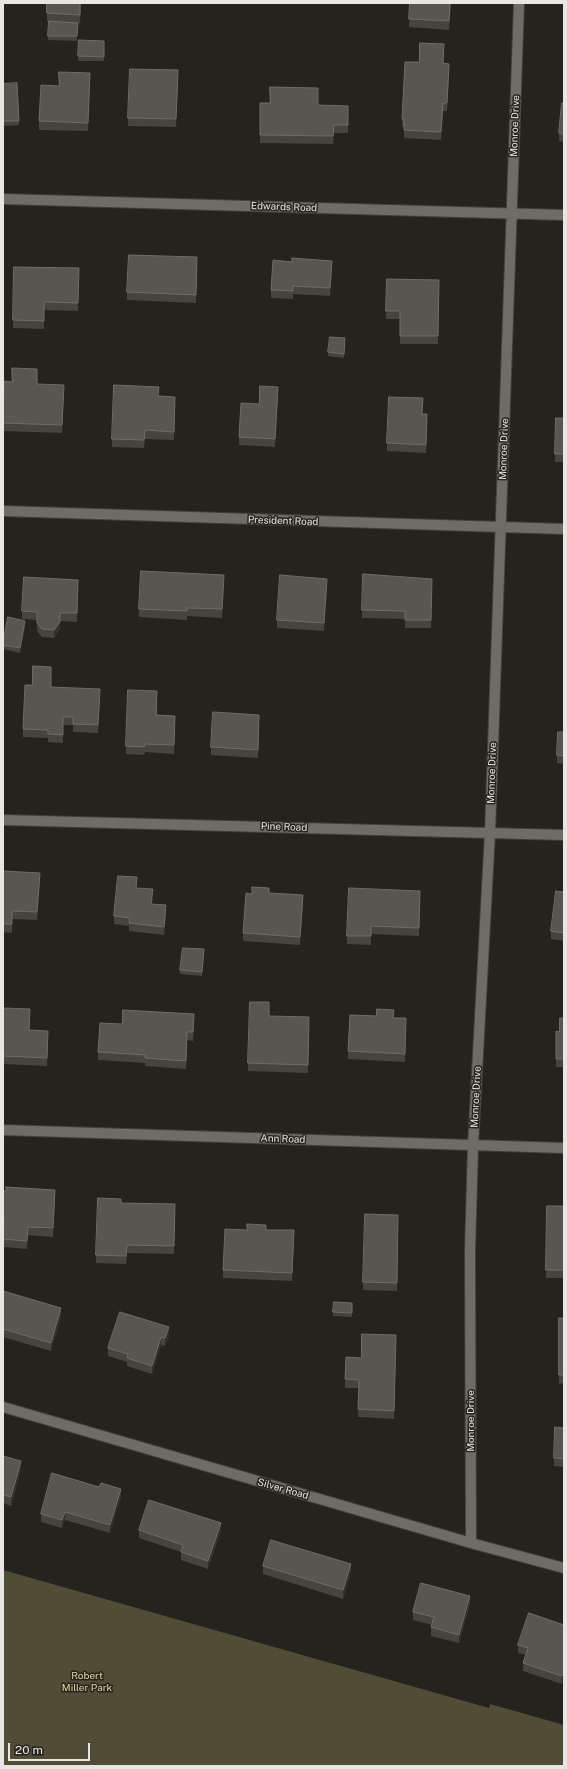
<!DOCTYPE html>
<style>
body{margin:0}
#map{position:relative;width:567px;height:1769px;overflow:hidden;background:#25231e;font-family:"Public Sans",sans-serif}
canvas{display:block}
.frame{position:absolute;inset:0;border:4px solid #e7e6e2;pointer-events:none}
.scale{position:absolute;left:8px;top:1743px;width:82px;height:18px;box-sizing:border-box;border:2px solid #e7e6e2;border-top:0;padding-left:5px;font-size:12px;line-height:14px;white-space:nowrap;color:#e7e6e2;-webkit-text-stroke:3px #25231e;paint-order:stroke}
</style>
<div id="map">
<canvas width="567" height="1769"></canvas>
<div class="frame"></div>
<div class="scale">20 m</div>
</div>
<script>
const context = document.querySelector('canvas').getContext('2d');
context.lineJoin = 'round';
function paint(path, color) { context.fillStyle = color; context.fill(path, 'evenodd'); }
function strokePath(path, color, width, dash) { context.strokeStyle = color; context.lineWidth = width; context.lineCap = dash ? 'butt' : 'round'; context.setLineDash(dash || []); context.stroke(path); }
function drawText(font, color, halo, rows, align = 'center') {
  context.font = font + ' "Public Sans",sans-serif'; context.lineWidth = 3; context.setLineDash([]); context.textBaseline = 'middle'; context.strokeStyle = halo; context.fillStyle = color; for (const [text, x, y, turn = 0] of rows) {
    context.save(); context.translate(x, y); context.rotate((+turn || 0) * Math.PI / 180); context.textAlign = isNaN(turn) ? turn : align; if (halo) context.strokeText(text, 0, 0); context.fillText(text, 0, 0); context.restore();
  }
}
paint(new Path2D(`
 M3,1570L489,1708L490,1704L564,1725V1766H3Z`), '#514c36');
const street = new Path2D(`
 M3,199L564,215
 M3,511L564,529
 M3,820L564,835
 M3,1130L564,1148
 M3,1407L471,1543L564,1568
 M471,1543L470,1250L473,1146L490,832L519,3`);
strokePath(street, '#42413c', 12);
strokePath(street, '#6d6c65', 10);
paint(new Path2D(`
 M47,3H81L80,23H78L77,41L48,40L49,22L47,21Z
 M410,3H451L449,30L409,27Z
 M79,40L104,41V61H78Z
 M444,52L443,63L449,72L447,111H443L441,140L404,138V127H402V119L419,62Z
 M90,73L88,131L39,130V121L59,86Z
 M178,79L176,127L128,126V118Z
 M3,84L19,121V125L3,126Z
 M260,103L348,106V133H334L333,144L260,143Z
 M564,103V142L559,141V133Z
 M197,266L196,303L127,300V292Z
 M14,267L79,268L78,311L44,310V329L13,328Z
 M332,269L330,296L293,294V299L271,298V290Z
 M387,279L439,280L438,344H400V319H386Z
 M345,343L344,358L328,356V352Z
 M37,384L64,393L62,433L3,431V393Z
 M159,396L175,405L174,440L145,439L144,448L112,447V439Z
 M278,396L275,447L239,445V437L259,404Z
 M422,414L427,422L426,453L387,451V443Z
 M556,418H564V462H555Z
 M432,579L431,628H405V619L362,618V610Z
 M224,583L222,618L187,616V620L139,617V609Z
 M327,587L324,631L277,628V620Z
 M78,588L77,622L60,621V630L54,638L42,637L37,631V620L22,619V611Z
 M25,626L20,653L3,649V643Z
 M51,687L100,697L98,733L73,732V725H63V743L48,742V738L23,737V729Z
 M157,699V715L175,724L174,754L145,752L144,755L126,754V746Z
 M259,723L258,758L211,755V747Z
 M564,732V764L557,763V755Z
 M3,871L40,882L37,920L12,919V933L3,932Z
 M137,888L153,898L152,904L166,914L164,935L129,931V926L114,924V916Z
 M564,892V941L551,939V931Z
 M269,893L303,903L300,945L243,941V933L252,894Z
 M420,899L419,936L371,934V945L347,944V936Z
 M204,954L202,976L180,974V970Z
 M3,1008L30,1017L29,1030L48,1039L47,1066L3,1064Z
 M269,1016L309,1017L308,1073L248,1071V1063Z
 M394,1018L406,1026L405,1062L348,1059V1051Z
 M564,1018V1067H556V1031L559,1032Z
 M194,1023L193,1041L187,1040L186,1069L145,1066V1063L98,1060V1052L122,1024Z
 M3,1191L55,1198L53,1237L28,1235L27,1249L3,1247L4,1229H3Z
 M121,1203L175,1213L174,1254L127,1253L126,1264L96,1263V1255Z
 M547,1206H564V1278H546Z
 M398,1215L397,1291L363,1290V1282Z
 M247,1230H266L294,1239L292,1281L223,1278V1270Z
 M3,1291L61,1317L51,1351L3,1337Z
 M352,1303V1317L333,1316V1312Z
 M559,1318H564V1383L559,1384Z
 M169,1336L165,1346L161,1345L152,1374L127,1366V1362L108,1356V1348Z
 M396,1344L394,1419L358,1417L359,1388H345L346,1357L361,1358Z
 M564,1428V1467L554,1466V1458Z
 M3,1456L21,1469L11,1506L3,1503Z
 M99,1487L121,1497L110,1533L65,1520L62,1528L41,1522V1514Z
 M139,1530L221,1531L208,1569L181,1560V1552L139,1538Z
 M263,1566L351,1572L343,1599L263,1574Z
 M470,1604L459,1643L431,1636V1627L432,1625L413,1620V1612Z
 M564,1625L562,1684L523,1671V1663L526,1655L518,1653V1645Z`), '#46443e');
paint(new Path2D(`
 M449,64V72L447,111V103Z
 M332,261V269L330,296V288Z
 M278,387V396L275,447V439Z
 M327,579V587L324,631V623Z
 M60,613V630L54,638V630Z
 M25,621V626L20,653V648Z
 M40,873V882L37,920V912Z
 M153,889V898L151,912V904Z
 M303,895V903L300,945V937Z
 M166,905V914L164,935V927Z
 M187,1032V1040L186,1069V1061Z
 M61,1308V1317L51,1351V1343Z
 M169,1327V1336L165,1346V1338Z
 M161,1337V1345L152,1374V1366Z
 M21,1461V1469L11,1506V1497Z
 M121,1489V1497L110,1533V1525Z
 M65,1512V1520L62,1528V1520Z
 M221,1523V1531L208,1569V1561Z
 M351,1564V1572L343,1599V1590Z
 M470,1596V1604L459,1643V1635Z
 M564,1671V1680L562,1684V1676Z`), '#32302a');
const building = new Path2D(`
 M47,3H80V15L47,13Z
 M410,3H450L449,21L409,19Z
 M49,21L78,23L77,36H48Z
 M79,40L104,41V57L78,56Z
 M420,43L444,44L443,63L449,64L447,103H443L441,132L404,130V119H402L405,62H419Z
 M130,69L178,70L176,119L128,118Z
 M59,72L90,73L88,123L39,121L41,85L59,86Z
 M17,83L19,121H3V84Z
 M270,87L318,88V105L348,106V125H334L333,136L260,135V103H270Z
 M562,103H564V134L559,133Z
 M129,255L197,257L196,295L127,292Z
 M292,258L332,261L330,288L293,286V291L271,290L273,260L292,262Z
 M14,267L79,268L78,303L44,302V321L13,320Z
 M387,279L439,280L438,336H400V311H386Z
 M330,337L345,338L344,354L328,352Z
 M12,368L37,369V384L64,385L62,425L3,423L4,381L12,382Z
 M114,385L159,387L158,396L175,397L174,432L145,430L144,440L112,439Z
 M260,386L278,387L275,439L239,437L241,403L259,404Z
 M389,397L423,398L422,414H427L426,445L387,443Z
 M556,418H564V454H555Z
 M141,571L224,575L222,609L187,608V611L139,609Z
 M363,574L432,579L431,620H405V611L362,610Z
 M280,575L327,579L324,623L277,620Z
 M24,577L78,580L77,613H60V622L54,630L42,629L37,623V612L22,611Z
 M8,617L25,621L20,648L3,645Z
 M33,666L51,667V687L100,689L98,725L73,724V717H63V735L48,734V730L23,729L25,685H32Z
 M128,690L157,691L156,715L175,716L174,745L145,744L144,747L126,746Z
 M213,712L259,715L258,750L211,747Z
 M558,732H564V756L557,755Z
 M3,871L40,873L37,912L12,911V924H3Z
 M118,876L137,877L136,888L153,889L151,904L166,905L164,927L129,923L130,918L114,916Z
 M252,887L269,888V893L303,895L300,937L243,933L246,893L252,894Z
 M349,888L420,891L419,928L371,926V936H347Z
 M556,891L564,892V933L551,931Z
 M183,948L204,949L202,972L180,970Z
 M250,1002H269V1016L309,1017L308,1065L248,1063Z
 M3,1008L30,1009L29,1030L48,1031L47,1058L3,1056Z
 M377,1009L394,1010L393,1018H406L405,1054L348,1051L350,1015L376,1016Z
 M123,1010L194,1014L193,1032H187L186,1061L145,1058V1055L98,1052L100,1023L122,1024Z
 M560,1018H564V1059H556V1031L559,1032Z
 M6,1187L55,1190L53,1228L28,1227L27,1241L3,1239L4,1221H3V1191H6Z
 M98,1198L121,1199V1203L175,1204L174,1246L127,1245L126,1256L96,1255Z
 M547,1206H564V1270H546Z
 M365,1214L398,1215L397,1283L363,1282Z
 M247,1224L266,1225V1230H294L292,1273L223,1270L225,1229L247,1230Z
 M3,1291L61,1308L51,1343L3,1329Z
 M334,1302L352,1303V1313L333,1312Z
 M120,1312L169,1327L165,1338L161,1337L152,1366L127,1358L128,1354L108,1348Z
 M559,1318H564V1375H559Z
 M362,1334L396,1335L394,1411L358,1409L359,1380L345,1379L346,1357L361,1358Z
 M555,1427L564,1428V1459L554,1458Z
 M3,1456L21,1461L11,1497L3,1495Z
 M52,1473L99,1487L101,1483L121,1489L110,1525L65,1512L62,1520L41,1514Z
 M149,1500L221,1523L208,1561L181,1552L183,1545L139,1530Z
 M271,1540L351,1564L343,1590L263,1566Z
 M421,1583L470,1596L459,1635L431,1627L434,1617L413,1612Z
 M529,1613L564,1625V1671L562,1676L523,1663L528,1648L518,1645Z`);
paint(building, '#575650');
strokePath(building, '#6e6c67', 1);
drawText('10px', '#e7e6e2', '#25231e', [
 ["Monroe Drive",515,126,-88],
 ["Edwards Road",284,207,2],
 ["Monroe Drive",504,449,-88],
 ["President Road",283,521,2],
 ["Monroe Drive",492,773,-88],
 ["Pine Road",284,827,2],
 ["Monroe Drive",476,1097,-87],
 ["Ann Road",283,1139,2],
 ["Monroe Drive",471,1421,-90],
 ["Silver Road",283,1489,16]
]);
drawText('10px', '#e7d79d', '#25231e', [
 ["Robert",87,1676],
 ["Miller Park",87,1688]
]);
</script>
